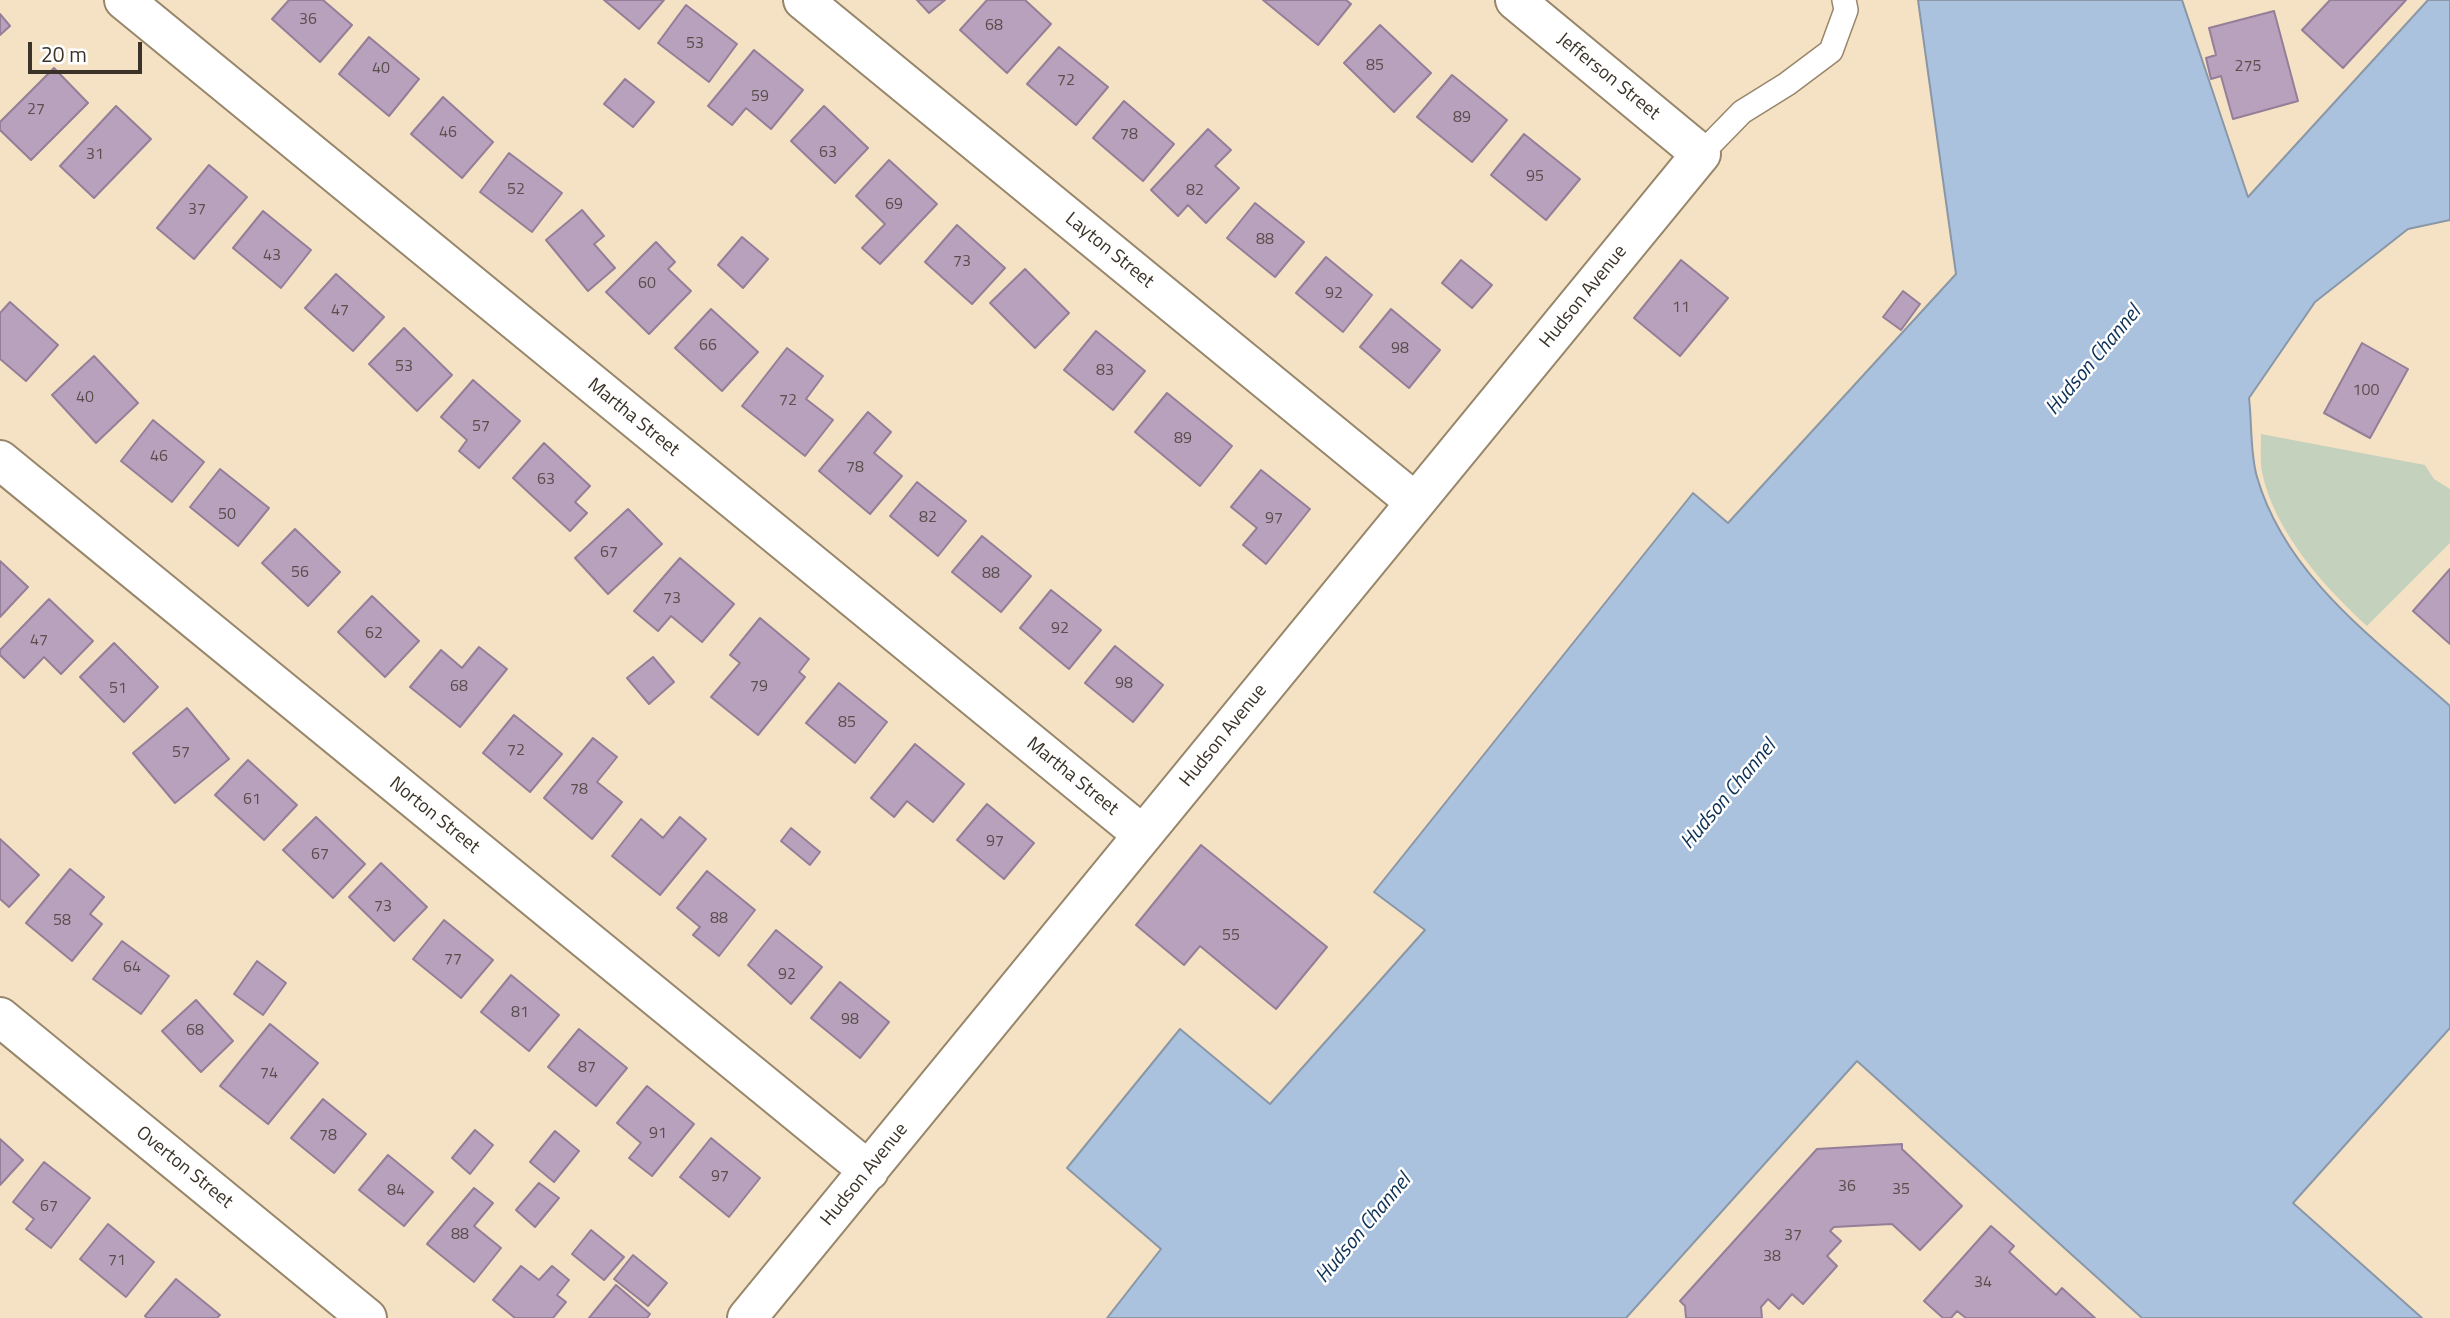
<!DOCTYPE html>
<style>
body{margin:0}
#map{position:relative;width:2450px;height:1318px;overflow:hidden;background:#f5e2c4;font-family:"Titillium Web",sans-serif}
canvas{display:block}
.scale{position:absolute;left:28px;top:42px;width:114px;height:32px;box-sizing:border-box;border:4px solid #3b3328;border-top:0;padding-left:9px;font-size:21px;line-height:24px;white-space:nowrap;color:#3b3328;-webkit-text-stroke:5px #fff;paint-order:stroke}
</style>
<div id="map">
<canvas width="2450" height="1318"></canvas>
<div class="scale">20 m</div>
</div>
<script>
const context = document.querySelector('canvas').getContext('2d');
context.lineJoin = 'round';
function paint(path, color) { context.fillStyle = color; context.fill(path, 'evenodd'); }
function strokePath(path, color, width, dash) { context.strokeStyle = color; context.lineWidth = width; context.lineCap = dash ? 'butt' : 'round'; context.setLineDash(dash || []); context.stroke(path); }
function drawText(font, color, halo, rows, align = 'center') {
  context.font = font + ' "Titillium Web",sans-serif'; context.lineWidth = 5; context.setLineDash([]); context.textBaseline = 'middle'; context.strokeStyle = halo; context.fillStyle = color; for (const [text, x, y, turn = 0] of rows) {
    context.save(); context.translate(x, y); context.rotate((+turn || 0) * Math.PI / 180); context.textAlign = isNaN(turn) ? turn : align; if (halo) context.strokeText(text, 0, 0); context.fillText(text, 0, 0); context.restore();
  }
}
paint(new Path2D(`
 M2261,434L2425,465L2434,479L2450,489V543L2367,626C2324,587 2274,531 2262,472C2260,460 2261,446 2261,434Z`), '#c4d1bd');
const water = new Path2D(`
 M1918,0H2182L2248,197L2428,0H2450V220L2408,229L2315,302L2249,398C2252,423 2250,453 2257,477C2286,577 2376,640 2450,706V1028L2293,1203L2422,1318H2142L1857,1061L1626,1318H1107L1161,1249L1067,1168L1180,1029L1270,1104L1425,930L1374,892L1693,493L1728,523L1956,274Z`);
paint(water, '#aac2de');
strokePath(water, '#8997a7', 2);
const building = new Path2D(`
 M289,0H323L352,25L320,62L272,19Z
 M604,0H664L639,29Z
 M917,0H945L929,13Z
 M987,0H1025L1051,24L1007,73L960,30Z
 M1263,0H1346L1351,4L1318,45Z
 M2330,0H2406L2343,68L2302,30Z
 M686,5L737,44L709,82L658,43Z
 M2274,11L2298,101L2233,119L2221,76L2211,79L2206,58L2216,55L2209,28Z
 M0,14L10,26L0,35Z
 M1380,25L1431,73L1394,112L1344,63Z
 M369,37L419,79L389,116L339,74Z
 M1059,47L1108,87L1076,125L1027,84Z
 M754,50L803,90L771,129L746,108L732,125L708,106Z
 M54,68L88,103L31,160L0,130V122Z
 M1452,75L1507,120L1472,162L1417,117Z
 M625,79L654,102L633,127L604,104Z
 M443,97L493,142L462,178L411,134Z
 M1124,101L1174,144L1143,181L1093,138Z
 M116,106L151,139L94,198L60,166Z
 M824,106L868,148L835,183L791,141Z
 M1208,129L1231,150L1215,166L1239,188L1206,223L1188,205L1178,216L1151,190Z
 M1524,134L1580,179L1546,220L1491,175Z
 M509,153L562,193L532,232L480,192Z
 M889,160L937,204L880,264L862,248L885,224L856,196Z
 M209,165L247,197L194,259L157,228Z
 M1255,203L1304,242L1275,277L1227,238Z
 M582,210L604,236L594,244L615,268L588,291L546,240Z
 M263,211L311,250L281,288L233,248Z
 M957,225L1005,268L972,304L925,262Z
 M742,237L768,259L743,288L718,265Z
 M656,242L675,262L668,269L691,291L649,334L606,292Z
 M1326,257L1372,295L1343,332L1296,293Z
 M1461,260L1492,285L1472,308L1442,283Z
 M1681,260L1728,298L1680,356L1634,318Z
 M1025,269L1069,313L1035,348L990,303Z
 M336,274L384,317L353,351L305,308Z
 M1903,291L1920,304L1901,330L1883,317Z
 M10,302L58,345L26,381L0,359V313Z
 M711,309L758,352L722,391L675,348Z
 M1391,309L1440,350L1409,388L1360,347Z
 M404,328L452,375L417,411L369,364Z
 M1096,331L1145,371L1113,410L1064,370Z
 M2362,343L2408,369L2370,438L2324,413Z
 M787,348L823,376L806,399L833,420L805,456L742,406Z
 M94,356L138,403L96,443L52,395Z
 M473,380L520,421L479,468L459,451L467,440L441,417Z
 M1167,393L1232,446L1200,486L1135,432Z
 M868,412L891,432L874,453L902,476L870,514L819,471Z
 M153,420L204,462L172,502L121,461Z
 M544,443L590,486L575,502L587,513L570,531L513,478Z
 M220,469L269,508L238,546L190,507Z
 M1261,470L1310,509L1266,564L1243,545L1257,528L1231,507Z
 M917,482L966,521L938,556L890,516Z
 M628,509L662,544L608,594L575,558Z
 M295,529L340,572L308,606L262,563Z
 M982,536L1031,576L1001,612L952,572Z
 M680,558L734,604L702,642L671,616L658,631L634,611Z
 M0,561L28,587L0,617Z
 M2450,569V644L2413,611Z
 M1051,590L1101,630L1069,669L1020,628Z
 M372,596L419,641L385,677L338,632Z
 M49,599L93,641L61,674L44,657L24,678L0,655V650Z
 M760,618L809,659L799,672L805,677L758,735L711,697L740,663L730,655Z
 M114,643L158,687L124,722L80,677Z
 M1115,646L1163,685L1133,722L1085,683Z
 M479,647L507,669L460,727L410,687L441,650L462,668Z
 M653,657L674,682L649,704L627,678Z
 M839,683L887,722L855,763L806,723Z
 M187,708L229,759L175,803L133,753Z
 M514,715L562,754L530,792L483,753Z
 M593,738L617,757L597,782L622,802L592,839L544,798Z
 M915,744L964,784L933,822L907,801L894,817L871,798Z
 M248,760L297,805L264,840L215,795Z
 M987,804L1034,843L1004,879L957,840Z
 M316,817L365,864L333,898L283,850Z
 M680,817L706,839L660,895L612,856L641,819L663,838Z
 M791,828L820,852L810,865L781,841Z
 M0,839L39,875L9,907L0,899Z
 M1201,845L1327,947L1276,1009L1200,946L1184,965L1136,925Z
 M381,863L427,907L394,941L349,897Z
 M70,869L104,897L90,914L102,924L72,961L26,923Z
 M707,871L755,910L719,956L693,935L700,927L677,908Z
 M444,920L493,960L461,998L413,959Z
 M776,930L822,967L791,1004L748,965Z
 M122,941L169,976L141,1014L93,979Z
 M257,961L286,983L263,1015L234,994Z
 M511,975L559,1015L529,1051L481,1012Z
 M840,982L889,1022L860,1058L811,1018Z
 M196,1000L233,1041L201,1072L162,1031Z
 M270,1024L318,1063L268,1124L220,1086Z
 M579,1029L627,1068L596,1106L548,1067Z
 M647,1086L694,1124L652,1176L629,1158L641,1143L617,1123Z
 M323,1099L366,1134L334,1173L291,1138Z
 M475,1130L493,1145L470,1174L452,1158Z
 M555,1131L579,1151L554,1182L530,1162Z
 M711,1138L760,1178L729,1217L680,1177Z
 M0,1139L23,1160L0,1185Z
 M1902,1144V1149L1962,1206L1920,1250L1892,1224L1834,1227L1830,1231L1841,1241L1827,1256L1837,1266L1803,1304L1792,1294L1779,1309L1768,1299L1761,1307L1762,1318H1686L1685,1306L1680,1301L1817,1149Z
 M388,1155L433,1192L404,1226L359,1190Z
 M44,1162L90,1198L51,1248L26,1229L34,1219L13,1202Z
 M539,1183L559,1198L535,1227L516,1210Z
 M474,1188L493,1203L474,1226L501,1248L474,1282L427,1244Z
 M108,1224L154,1262L126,1297L80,1259Z
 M1991,1226L2014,1246L2009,1252L2056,1295L2062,1288L2095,1318H1966L1957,1311L1951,1318H1943L1924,1301Z
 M591,1230L624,1257L604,1280L572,1254Z
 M633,1255L667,1283L648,1306L614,1279Z
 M521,1266L539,1280L552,1266L569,1280L557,1295L566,1302L553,1318H515L493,1300Z
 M176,1279L220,1315L217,1318H147L145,1316Z
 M616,1285L650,1314L647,1318H589Z`);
paint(building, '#b8a1bc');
strokePath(building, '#947e98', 2);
const lane = new Path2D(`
 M1701,154L1742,112L1787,84L1831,51L1846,10L1844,0`);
const street = new Path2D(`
 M124,0L1143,835
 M803,0L1415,502
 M0,460L869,1171
 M0,1017L367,1318
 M747,1318L1701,154L1515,0`);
strokePath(lane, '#97866a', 26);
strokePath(street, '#97866a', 42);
strokePath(lane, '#fff', 23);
strokePath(street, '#fff', 38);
drawText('16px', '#5a4e4d', null, [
 ["36",308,20],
 ["68",994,26],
 ["53",695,44],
 ["85",1375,66],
 ["275",2248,67],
 ["40",381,69],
 ["72",1066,81],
 ["59",760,97],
 ["27",36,110],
 ["89",1462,118],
 ["46",448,133],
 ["78",1129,135],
 ["63",828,153],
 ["31",95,155],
 ["95",1535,177],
 ["52",516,190],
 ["82",1195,191],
 ["69",894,205],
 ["37",197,210],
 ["88",1265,240],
 ["43",272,256],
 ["73",962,262],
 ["60",647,284],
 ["92",1334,294],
 ["11",1681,308],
 ["47",340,311],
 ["66",708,346],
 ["98",1400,349],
 ["53",404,367],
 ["83",1105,371],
 ["100",2366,391],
 ["40",85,398],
 ["72",788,401],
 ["57",481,427],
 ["89",1183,439],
 ["46",159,457],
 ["78",855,468],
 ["63",546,480],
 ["50",227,515],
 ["82",928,518],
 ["97",1274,519],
 ["67",609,553],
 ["56",300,573],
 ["88",991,574],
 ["73",672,599],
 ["92",1060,629],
 ["62",374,634],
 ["47",39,641],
 ["98",1124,684],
 ["68",459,687],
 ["79",759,687],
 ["51",118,689],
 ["85",847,723],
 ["72",516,751],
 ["57",181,753],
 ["78",579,790],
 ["61",252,800],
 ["97",995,842],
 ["67",320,855],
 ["73",383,907],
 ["88",719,919],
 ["58",62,921],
 ["55",1231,936],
 ["77",453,960],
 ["64",132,968],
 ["92",787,975],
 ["81",520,1013],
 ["98",850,1020],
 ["68",195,1031],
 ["87",587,1068],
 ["74",269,1074],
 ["91",658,1134],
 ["78",328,1136],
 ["97",720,1177],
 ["36",1847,1187],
 ["35",1901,1190],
 ["84",396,1191],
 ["67",49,1207],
 ["88",460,1235],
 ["37",1793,1236],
 ["38",1772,1257],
 ["71",117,1261],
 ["34",1983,1283]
]);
drawText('19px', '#3b3328', '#fff', [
 ["Jefferson Street",1608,77,39],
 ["Layton Street",1109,251,39],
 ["Hudson Avenue",1584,297,-51],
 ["Martha Street",633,418,39],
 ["Hudson Avenue",1224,736,-51],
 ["Martha Street",1072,777,39],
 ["Norton Street",434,816,39],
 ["Overton Street",184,1168,39],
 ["Hudson Avenue",865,1175,-51]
]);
drawText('italic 21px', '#0c3156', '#fff', [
 ["Hudson Channel",2094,361,-50],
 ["Hudson Channel",1729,795,-50],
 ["Hudson Channel",1364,1229,-50]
]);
</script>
